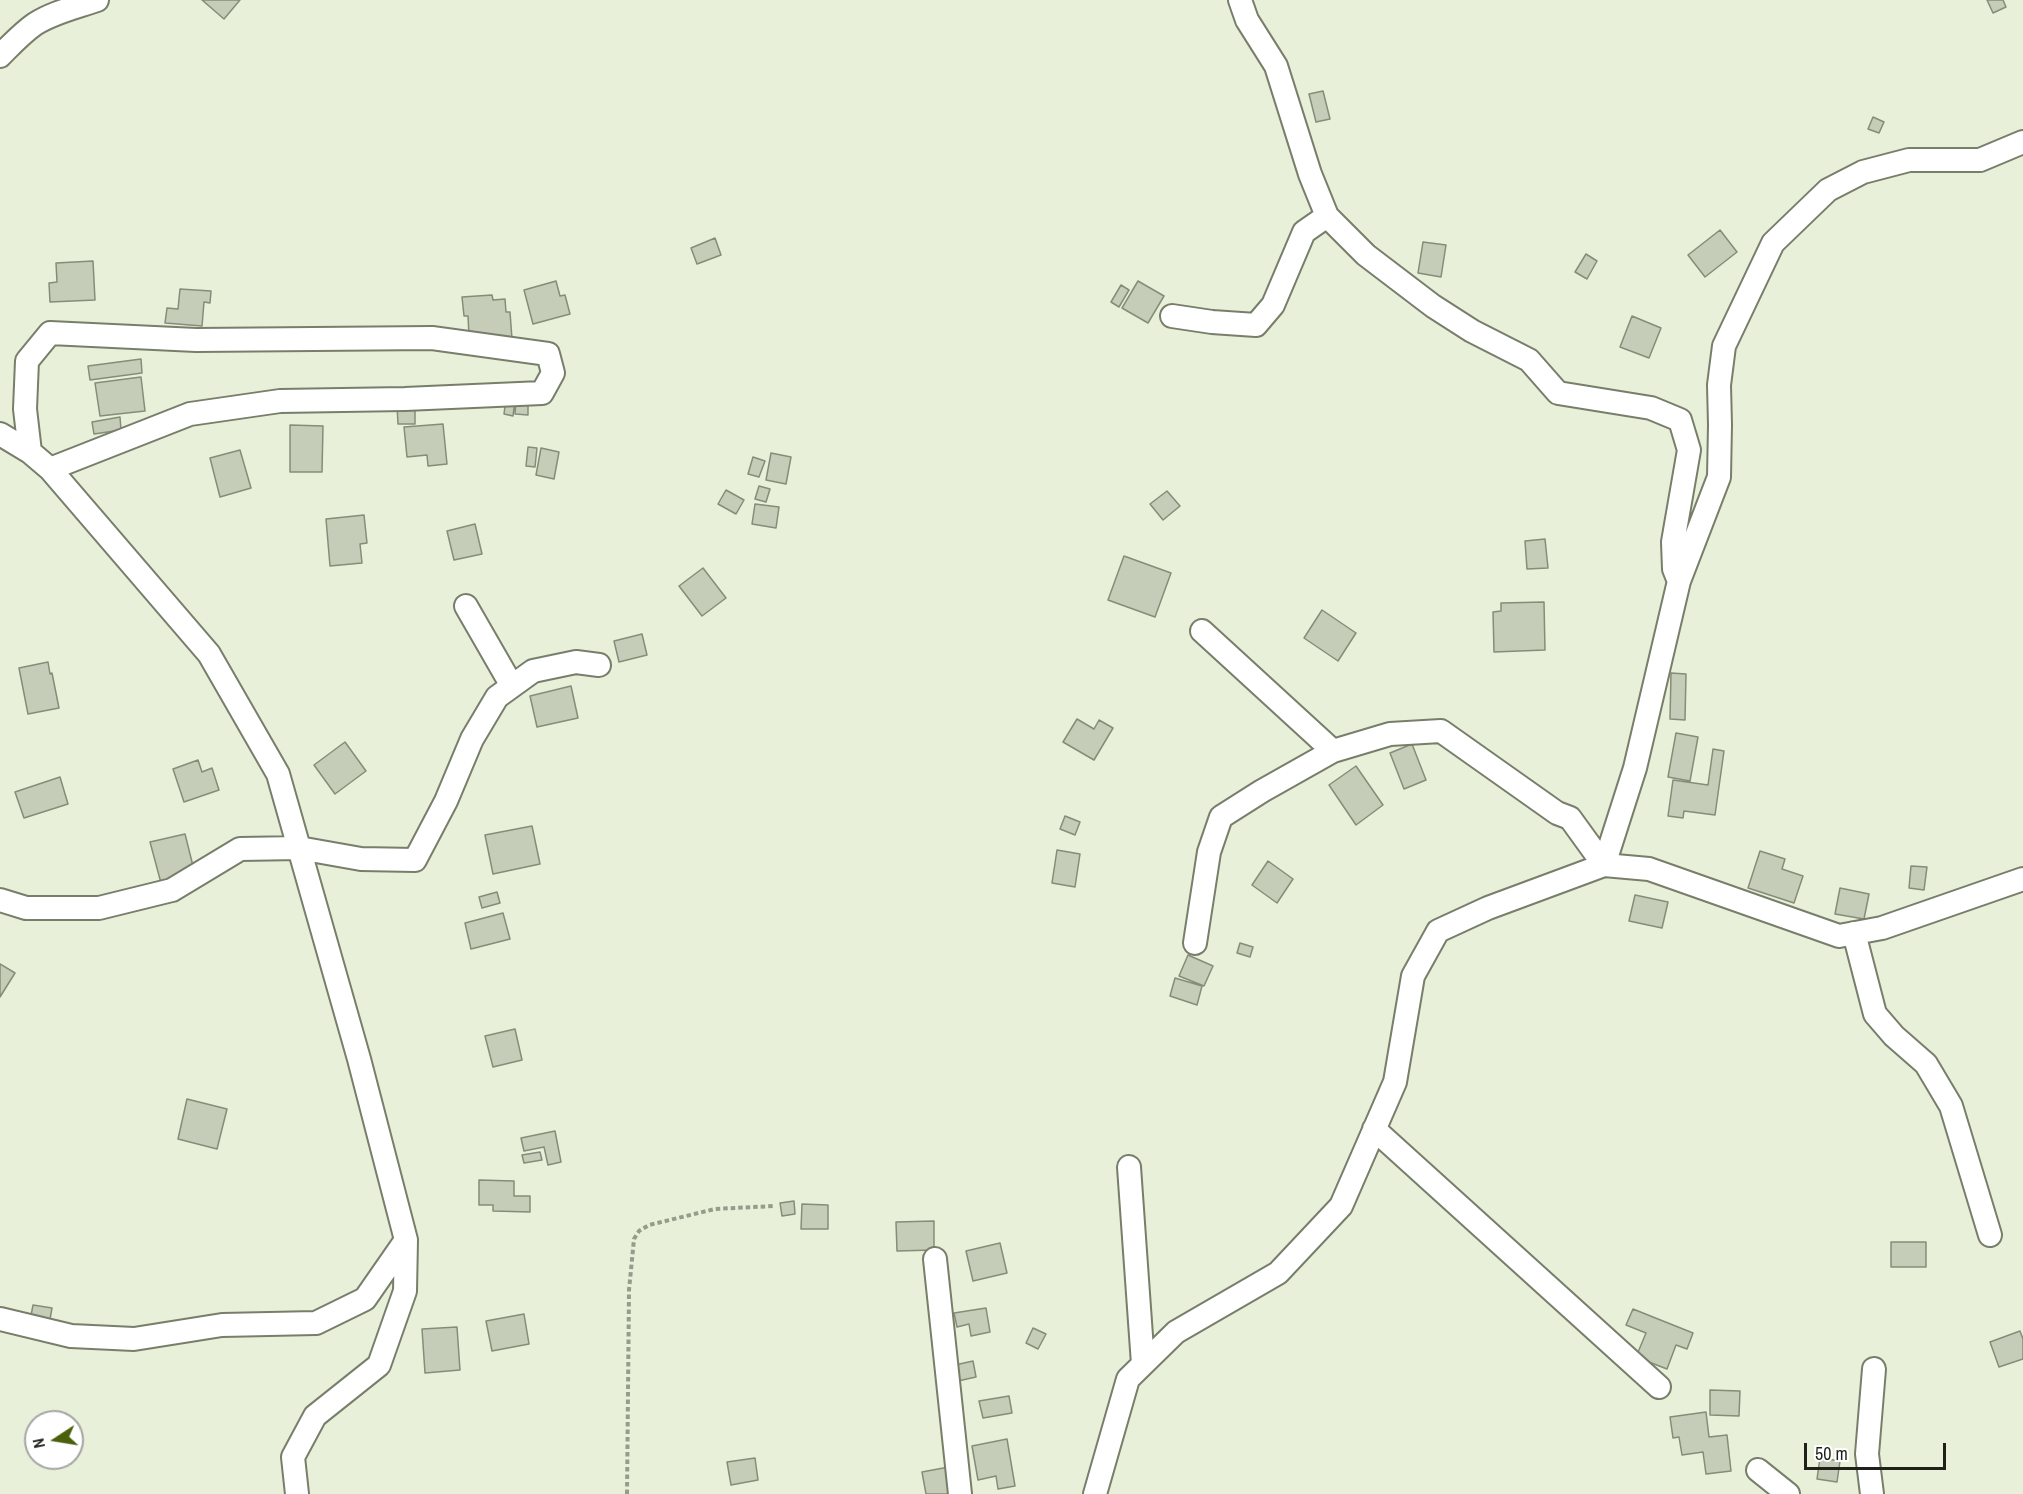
<!DOCTYPE html>
<style>
body{margin:0}
#map{position:relative;width:2023px;height:1494px;overflow:hidden;background:#e8f0da;font-family:"Archivo Narrow",sans-serif}
canvas{display:block}
.north{position:absolute;left:24px;top:1410px;width:60px;height:60px;box-sizing:border-box;background:#fff;border:2px solid #a5a6a3;border-radius:50%;rotate:258deg;font-size:16px;font-weight:700;line-height:24px;text-align:center;color:#1e2119}
.north::after{content:'';display:block;margin:auto;width:21px;height:27px;background:#4b600a;clip-path:polygon(50% 0,100% 100%,50% 72%,0 100%)}
.scale{position:absolute;left:1804px;top:1443px;width:142px;height:27px;box-sizing:border-box;border:3px solid #1e2119;border-top:0;padding-left:8px;font-size:18px;line-height:21px;white-space:nowrap;color:#1e2119;-webkit-text-stroke:4px #fff;paint-order:stroke}
</style>
<div id="map">
<canvas width="2023" height="1494"></canvas>
<div class="north">N</div>
<div class="scale">50 m</div>
</div>
<script>
const context = document.querySelector('canvas').getContext('2d');
context.lineJoin = 'round';
function paint(path, color) { context.fillStyle = color; context.fill(path, 'evenodd'); }
function strokePath(path, color, width, dash) { context.strokeStyle = color; context.lineWidth = width; context.lineCap = dash ? 'butt' : 'round'; context.setLineDash(dash || []); context.stroke(path); }
const building = new Path2D(`
 M202,0H240L224,19Z
 M1987,0H2003L2006,7L1993,13Z
 M1323,91L1330,119L1316,122L1309,94Z
 M1873,117L1884,122L1879,133L1868,129Z
 M1720,230L1737,252L1705,277L1688,255Z
 M715,238L721,255L697,264L691,248Z
 M1423,242L1446,245L1441,277L1418,273Z
 M1586,254L1597,261L1587,279L1575,272Z
 M93,261L95,300L50,302L49,283L57,282L56,263Z
 M556,281L560,296L565,295L570,314L533,324L524,290Z
 M1138,281L1164,296L1148,323L1122,308Z
 M1121,285L1129,290L1119,307L1111,302Z
 M180,289L211,291L210,303L204,302L202,326L165,323L167,308L178,309Z
 M492,295L493,300L505,299L506,312H510L512,339L469,336L468,316H464L462,297Z
 M1632,316L1661,328L1649,358L1620,347Z
 M141,359L142,373L90,380L88,366Z
 M141,377L145,411L100,416L95,383Z
 M506,398L515,400L513,416L504,414Z
 M516,400H528V415L515,414Z
 M397,406H415V424H398Z
 M120,417L121,430L94,434L92,422Z
 M443,424L447,464L428,466L427,455L407,457L404,427Z
 M290,425L323,426L322,472H290Z
 M528,447L537,448L535,467L526,466Z
 M541,448L559,452L554,479L536,475Z
 M240,450L251,488L220,497L210,458Z
 M771,453L791,457L786,484L766,480Z
 M753,457L765,461L759,477L748,474Z
 M759,486L770,489L766,502L755,499Z
 M726,490L744,500L736,514L718,504Z
 M1167,491L1180,506L1163,520L1150,504Z
 M755,504L779,507L776,528L752,524Z
 M364,515L367,543L360,544L362,563L330,566L326,519Z
 M475,524L482,554L454,560L447,531Z
 M1545,539L1548,568L1527,569L1525,541Z
 M1124,556L1171,573L1155,617L1108,600Z
 M703,568L726,598L702,616L679,586Z
 M1544,602L1545,650L1494,652L1493,612L1501,611V603Z
 M1322,610L1356,633L1338,661L1304,638Z
 M642,634L647,655L619,662L614,641Z
 M48,662L50,674L52,673L59,708L28,714L19,668Z
 M1671,673L1686,674L1685,720L1670,719Z
 M571,686L578,718L537,727L530,696Z
 M1077,719L1094,729L1099,720L1113,728L1094,760L1063,742Z
 M1676,733L1698,737L1690,781L1668,777Z
 M345,742L366,771L335,794L314,765Z
 M1412,744L1426,780L1404,789L1390,753Z
 M1713,749L1724,751L1715,815L1684,811L1683,818L1668,816L1673,780L1708,785Z
 M198,760L202,772L212,768L219,790L184,802L173,769Z
 M1356,766L1383,805L1356,825L1329,785Z
 M60,777L68,804L24,818L15,792Z
 M1065,816L1080,822L1075,835L1060,829Z
 M532,826L540,864L493,874L485,835Z
 M185,834L195,874L161,883L150,842Z
 M1057,850L1080,854L1075,887L1052,883Z
 M1760,851L1785,859L1782,869L1803,876L1794,903L1748,888Z
 M1268,861L1293,879L1277,903L1252,885Z
 M1911,866L1927,867L1924,890L1909,888Z
 M1840,888L1869,894L1864,919L1835,914Z
 M497,892L500,903L482,908L479,897Z
 M1635,895L1668,902L1662,928L1629,921Z
 M503,913L510,939L471,949L465,923Z
 M1240,943L1253,947L1250,957L1237,953Z
 M1188,955L1213,966L1204,986L1179,976Z
 M0,964L15,973L0,997Z
 M1175,978L1202,986L1197,1005L1170,996Z
 M515,1029L522,1060L493,1067L485,1036Z
 M187,1099L227,1109L217,1149L178,1139Z
 M555,1131L561,1162L548,1165L544,1147L524,1151L521,1138Z
 M540,1152L542,1160L524,1163L522,1155Z
 M479,1180L514,1181V1196H530V1212L493,1211V1205H479Z
 M794,1201L795,1214L782,1216L780,1203Z
 M802,1204L828,1205V1229H801Z
 M934,1221V1250L897,1251L896,1222Z
 M1891,1242H1926V1267H1891Z
 M1000,1243L1007,1273L973,1281L966,1251Z
 M33,1305L52,1308L49,1325L30,1321Z
 M986,1308L990,1332L971,1336L969,1324L957,1327L954,1313Z
 M1633,1309L1693,1333L1687,1349L1676,1345L1667,1369L1636,1357L1646,1333L1626,1325Z
 M524,1314L529,1344L492,1351L486,1321Z
 M457,1327L460,1370L425,1373L422,1329Z
 M1033,1328L1046,1334L1038,1349L1026,1343Z
 M2020,1331L2023,1339V1359L1999,1367L1990,1342Z
 M973,1361L976,1377L958,1381L955,1365Z
 M1710,1390L1740,1391L1739,1416L1710,1415Z
 M1009,1396L1012,1413L983,1418L979,1401Z
 M1706,1412L1709,1437L1727,1435L1731,1471L1706,1474L1703,1452L1682,1455L1679,1437L1673,1438L1670,1417Z
 M1007,1439L1015,1486L998,1489L996,1476L978,1480L972,1446Z
 M755,1458L758,1480L731,1485L727,1462Z
 M1820,1458L1840,1461L1837,1482L1817,1479Z
 M954,1466L959,1494H926L922,1472Z`);
paint(building, '#c5cdb8');
strokePath(building, '#858c79', 1.5);
const minor = new Path2D(`
 M1240,0L1247,20L1276,66L1310,174L1327,216L1366,255L1433,306L1472,331L1529,360L1558,393L1651,408L1680,420L1689,450L1673,542L1674,569L1678,579
 M0,56C11,45 22,33 35,24C54,12 77,7 97,0
 M1172,316L1212,322L1256,325L1273,305L1304,232L1327,216
 M0,434L30,452L50,469L209,654L278,774L359,1059L406,1240L405,1291L379,1365L315,1416L293,1457L297,1494
 M30,452L25,409L27,361L50,333L196,340L432,338L548,354L553,373L542,393L405,399L280,401L190,414L50,469
 M466,606L512,686
 M1202,631L1333,751
 M1604,865L1635,768L1679,581L1719,477L1720,425L1719,385L1724,346L1773,243L1828,190L1863,172L1909,160H1980L2023,142
 M0,900L26,908H99L172,890L240,849L299,848L361,859L415,860L446,801L472,739L497,697L533,671L576,662L599,665
 M1854,933L1875,1014L1894,1036L1926,1064L1951,1106L1990,1235
 M1195,943L1209,852L1221,817L1262,791L1333,751L1390,734L1441,731L1557,813L1570,818L1604,865
 M1374,1129L1659,1387
 M1129,1167L1143,1364
 M935,1259L960,1494
 M0,1319L71,1336L134,1339L222,1325L316,1323L365,1299L406,1240
 M1758,1470L1788,1494
 M1095,1494L1128,1379L1176,1332L1278,1273L1341,1206L1395,1082L1413,976L1438,931L1488,908L1604,865L1649,869L1839,936L1882,928L2023,879
 M1872,1494L1867,1454L1874,1369`);
strokePath(minor, '#777e6a', 26);
strokePath(new Path2D(`
 M627,1494L629,1290L634,1239L639,1231L649,1225L715,1209L775,1206`), '#969c8c', 4, [4.5, 3]);
strokePath(minor, '#fff', 22);
</script>
